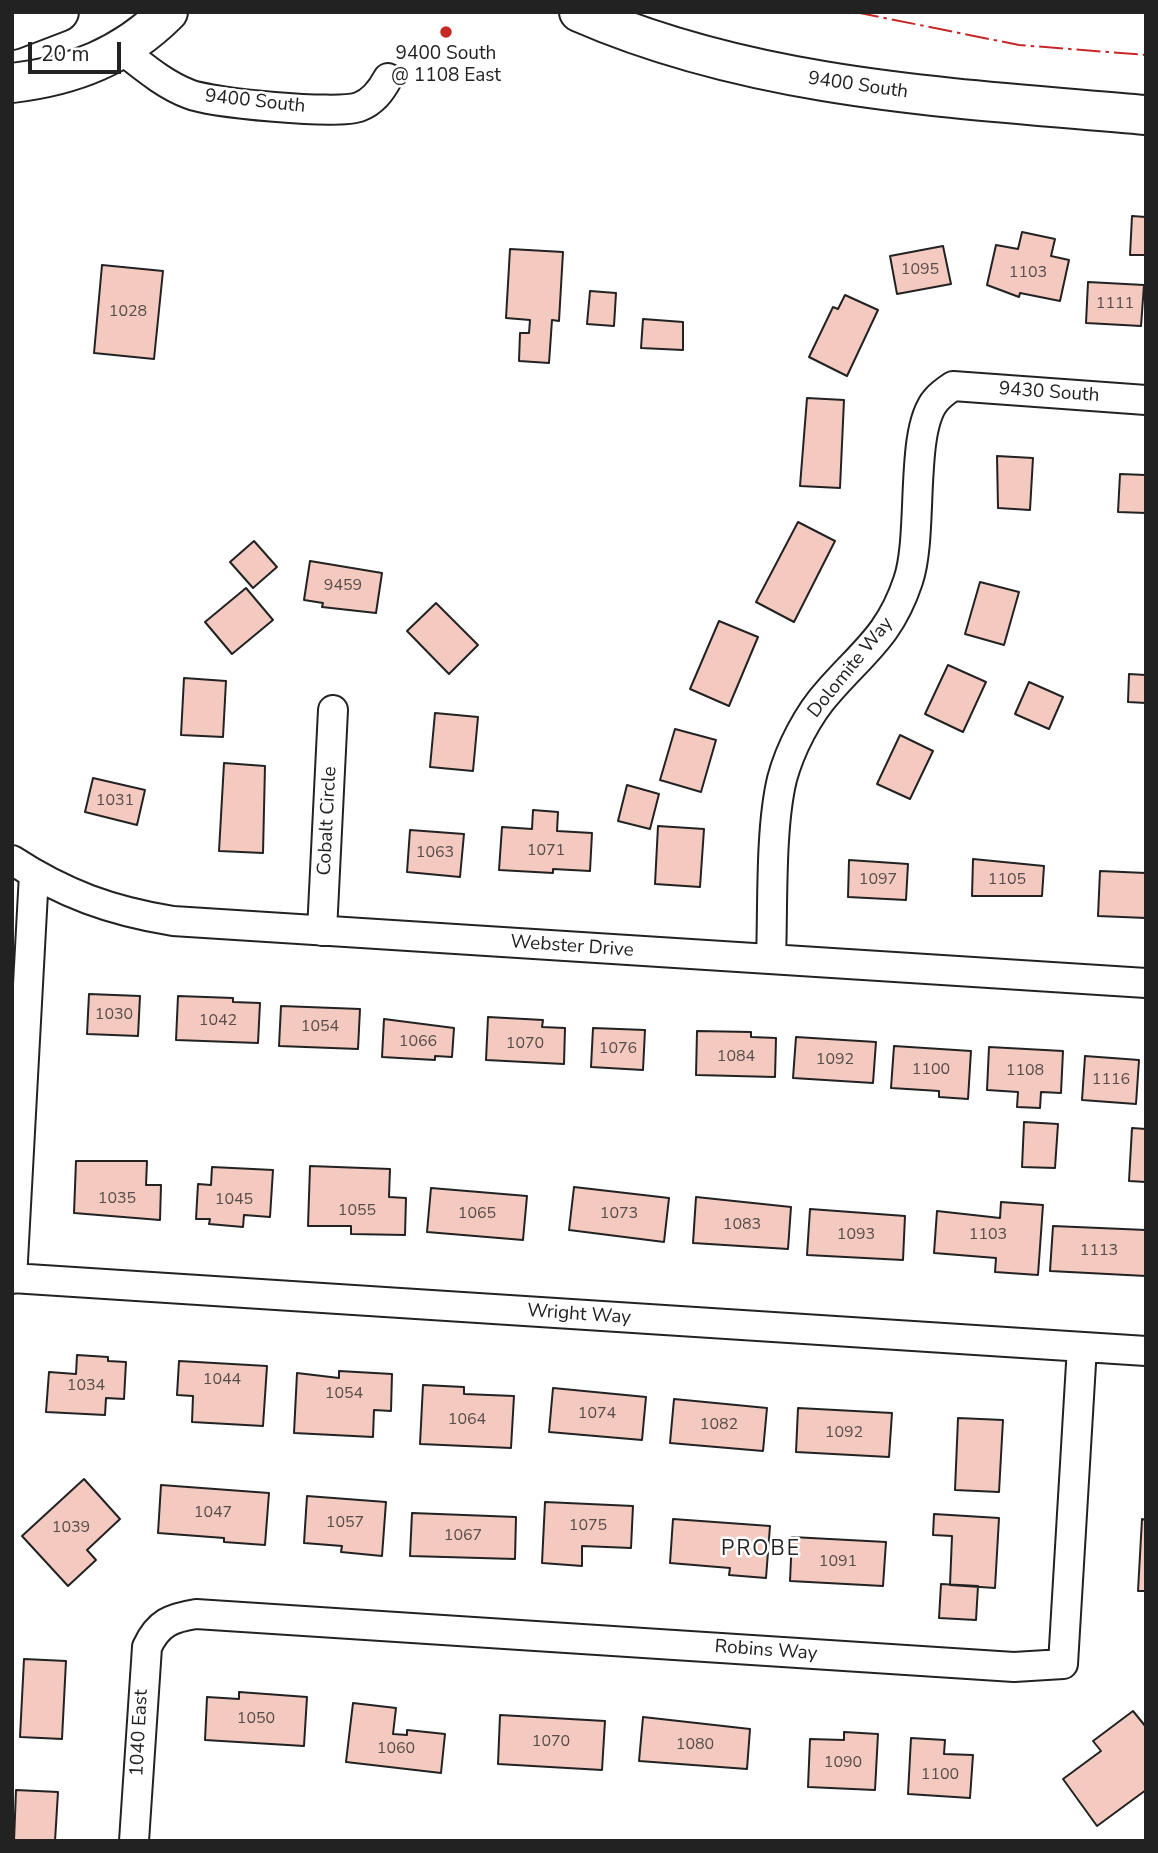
<!DOCTYPE html>
<style>
body{margin:0}
#map{position:relative;width:1158px;height:1853px;overflow:hidden;background:#fff;font-family:"Nunito Sans",sans-serif}
canvas{display:block}
.frame{position:absolute;inset:0;border:14px solid #222;pointer-events:none}
.scale{position:absolute;left:28px;top:42px;width:93px;height:32px;box-sizing:border-box;border:4px solid #222;border-top:0;padding-left:9px;font-size:21px;line-height:24px;white-space:nowrap;color:#222;-webkit-text-stroke:5px #fff;paint-order:stroke}
</style>
<div id="map">
<canvas width="1158" height="1853"></canvas>
<div class="frame"></div>
<div class="scale">20 m</div>
</div>
<script>
const context = document.querySelector('canvas').getContext('2d');
context.lineJoin = 'round';
function paint(path, color) { context.fillStyle = color; context.fill(path, 'evenodd'); }
function strokePath(path, color, width, dash) { context.strokeStyle = color; context.lineWidth = width; context.lineCap = dash ? 'butt' : 'round'; context.setLineDash(dash || []); context.stroke(path); }
function drawText(font, color, halo, rows, align = 'center') {
  context.font = font + ' "Nunito Sans",sans-serif'; context.lineWidth = 5; context.setLineDash([]); context.textBaseline = 'middle'; context.strokeStyle = halo; context.fillStyle = color; for (const [text, x, y, turn = 0] of rows) {
    context.save(); context.translate(x, y); context.rotate((+turn || 0) * Math.PI / 180); context.textAlign = isNaN(turn) ? turn : align; if (halo) context.strokeText(text, 0, 0); context.fillText(text, 0, 0); context.restore();
  }
}
const building = new Path2D(`
 M1132,216L1146,217V255H1130Z
 M1022,232L1055,239L1051,256L1069,260L1060,301L1020,293L1019,297L987,285L996,245L1018,249Z
 M943,246L951,284L897,294L890,256Z
 M510,249L563,252L559,321L552,320L549,363L519,361L520,333H529L530,320L506,318Z
 M102,265L163,271L154,359L94,353Z
 M1088,282L1144,285L1141,326L1086,323Z
 M590,291L616,293L614,326L587,324Z
 M845,295L878,310L847,376L809,357L833,307L838,309Z
 M643,319L683,322V350L641,348Z
 M807,398L844,400L840,488L800,486Z
 M997,456L1033,458L1030,510L998,508Z
 M1120,474L1146,475V513L1118,512Z
 M798,522L835,541L794,622L756,602Z
 M254,541L277,567L253,588L230,562Z
 M310,561L382,573L376,613L322,607L323,603L304,600Z
 M980,582L1019,592L1004,645L965,634Z
 M246,588L273,620L232,654L205,622Z
 M436,603L478,645L449,674L407,631Z
 M719,621L758,637L729,706L690,689Z
 M948,665L986,682L963,732L925,714Z
 M1129,674L1146,675V703L1128,702Z
 M184,678L226,681L223,737L181,735Z
 M1029,682L1063,697L1049,729L1015,714Z
 M435,713L478,717L473,771L430,767Z
 M675,729L716,740L701,792L660,780Z
 M900,735L933,751L910,799L877,784Z
 M224,763L265,766L263,853L219,851Z
 M93,778L145,790L137,825L85,812Z
 M627,785L659,794L650,829L618,821Z
 M533,810L558,812L557,831L592,833L590,871L553,869V873L499,870L502,827L532,829Z
 M658,826L704,829L700,887L655,884Z
 M410,830L464,834L460,877L407,872Z
 M973,859L1044,866L1042,896H972Z
 M849,860L908,864L906,900L848,897Z
 M1100,871L1146,873V918L1098,916Z
 M89,994L140,996L138,1036L87,1034Z
 M178,996L233,998V1002L260,1003L258,1043L176,1040Z
 M281,1006L360,1009L358,1049L279,1046Z
 M488,1017L543,1020L542,1027L565,1028L564,1064L486,1060Z
 M384,1019L454,1028L452,1057L435,1056V1060L382,1057Z
 M593,1028L645,1030L643,1070L591,1067Z
 M697,1031L751,1032V1037L776,1038L775,1077L696,1075Z
 M796,1037L876,1042L873,1083L793,1078Z
 M894,1046L971,1051L968,1099L939,1097V1091L891,1088Z
 M989,1047L1063,1051L1061,1093L1041,1092L1040,1108L1017,1107L1018,1092L987,1090Z
 M1085,1056L1139,1060L1136,1104L1082,1100Z
 M1024,1122L1058,1124L1055,1168L1022,1167Z
 M1132,1128L1146,1129V1182L1129,1181Z
 M76,1161H147L146,1185H161L160,1220L74,1213Z
 M310,1166L390,1169L389,1197L406,1198L405,1235L351,1234V1226H308Z
 M212,1167L273,1170L270,1217L244,1215L243,1227L209,1224L210,1219H196L198,1184L211,1185Z
 M574,1187L669,1198L664,1242L569,1230Z
 M431,1188L527,1196L523,1240L427,1232Z
 M696,1197L791,1207L788,1249L693,1243Z
 M1001,1202L1043,1205L1038,1275L995,1272L996,1258L934,1253L937,1211L1000,1218Z
 M810,1209L905,1216L903,1260L807,1255Z
 M1053,1226L1146,1230V1276L1050,1271Z
 M77,1355L108,1357V1361L126,1362L124,1399L106,1398L105,1415L46,1412L49,1372L76,1374Z
 M179,1361L267,1366L263,1426L192,1422L193,1396L177,1395Z
 M339,1371L392,1374L391,1411L374,1410L373,1437L294,1433L297,1373L339,1378Z
 M423,1385L464,1387V1394L514,1396L511,1448L420,1444Z
 M553,1388L646,1397L642,1440L549,1432Z
 M674,1399L767,1408L763,1451L670,1443Z
 M798,1408L892,1413L889,1457L796,1452Z
 M958,1418L1003,1420L999,1492L955,1490Z
 M84,1479L120,1519L87,1550L96,1560L68,1586L22,1536Z
 M161,1485L269,1493L265,1545L224,1542V1538L158,1533Z
 M307,1496L386,1502L382,1556L341,1552L342,1546L304,1543Z
 M545,1502L633,1506L631,1548L582,1546V1566L542,1563Z
 M412,1513L516,1517L515,1559L410,1556Z
 M934,1514L999,1518L995,1588L950,1585L952,1536L933,1535Z
 M673,1519L770,1526L766,1578L729,1575L730,1568L670,1563Z
 M1142,1519L1146,1520V1591H1138Z
 M792,1537L886,1542L883,1586L790,1581Z
 M941,1584L978,1586L976,1620L939,1618Z
 M24,1659L66,1661L62,1739L20,1737Z
 M239,1692L307,1697L304,1746L205,1740L207,1697L239,1699Z
 M353,1703L396,1708L393,1734L407,1735V1730L445,1734L441,1773L346,1762Z
 M1133,1711L1146,1727V1790L1097,1826L1063,1779L1101,1751L1093,1741Z
 M500,1715L605,1721L602,1770L498,1764Z
 M643,1717L750,1729L747,1769L639,1761Z
 M844,1732L878,1734L875,1790L808,1787L810,1739L844,1740Z
 M911,1738L945,1740L944,1754L973,1755L970,1798L908,1794Z
 M16,1790L58,1792L55,1841H14Z`);
paint(building, '#f3c9c0');
strokePath(building, '#222', 2);
const street = new Path2D(`
 M122,50C143,66 163,84 189,94C211,103 337,115 359,107C373,102 381,91 388,78
 M12,860C64,894 111,911 173,921L1146,983
 M322,931L333,710
 M771,959C773,906 770,829 782,779C790,749 808,714 829,691C864,651 890,635 908,581C924,535 909,431 936,400C941,394 947,390 953,386L1146,400
 M12,1278L1146,1351
 M12,1279L34,874
 M134,1841L147,1647C158,1623 171,1618 196,1614L1014,1667L1063,1664L1082,1347`);
const secondary = new Path2D(`
 M12,30L59,12
 M12,83C73,76 124,56 168,12`);
const primary = new Path2D(`
 M579,12C758,90 954,98 1146,115`);
strokePath(street, '#222', 32);
strokePath(secondary, '#222', 42);
strokePath(primary, '#222', 42);
strokePath(street, '#fff', 28);
strokePath(secondary, '#fff', 38);
strokePath(primary, '#fff', 38);
strokePath(new Path2D(`
 M855,12L1019,45L1146,55`), '#c62828', 2, [24, 5, 3.5, 5]);
for (const [x, y, r, color] of [
 [446,32,7,"#c62828"]
]) { const dot = new Path2D(); dot.arc(x, y, r, 0, 2 * Math.PI); context.fillStyle = color; context.fill(dot); strokePath(dot, '#fff', 2.5); }
drawText('16px', '#564c4a', null, [
 ["1095",920,270],
 ["1103",1028,273],
 ["1111",1115,304],
 ["1028",128,312],
 ["9459",343,586],
 ["1031",115,801],
 ["1071",546,851],
 ["1063",435,853],
 ["1097",878,880],
 ["1105",1007,880],
 ["1030",114,1015],
 ["1042",218,1021],
 ["1054",320,1027],
 ["1066",418,1042],
 ["1070",525,1044],
 ["1076",618,1049],
 ["1084",736,1057],
 ["1092",835,1060],
 ["1100",931,1070],
 ["1108",1025,1071],
 ["1116",1111,1080],
 ["1035",117,1199],
 ["1045",234,1200],
 ["1055",357,1211],
 ["1065",477,1214],
 ["1073",619,1214],
 ["1083",742,1225],
 ["1093",856,1235],
 ["1103",988,1235],
 ["1113",1099,1251],
 ["1044",222,1380],
 ["1034",86,1386],
 ["1054",344,1394],
 ["1074",597,1414],
 ["1064",467,1420],
 ["1082",719,1425],
 ["1092",844,1433],
 ["1047",213,1513],
 ["1057",345,1523],
 ["1075",588,1526],
 ["1039",71,1528],
 ["1067",463,1536],
 ["1091",838,1562],
 ["1050",256,1719],
 ["1070",551,1742],
 ["1080",695,1745],
 ["1060",396,1749],
 ["1090",843,1763],
 ["1100",940,1775]
]);
drawText('19px', '#222', '#fff', [
 ["9400 South",446,54],
 ["@ 1108 East",446,76]
]);
drawText('19px', '#222', '#fff', [
 ["9400 South",858,86,8],
 ["9400 South",255,102,6],
 ["9430 South",1049,393,4],
 ["Dolomite Way",851,668,-51],
 ["Cobalt Circle",328,821,-87],
 ["Webster Drive",572,947,4],
 ["Wright Way",579,1315,4],
 ["Robins Way",766,1651,4],
 ["1040 East",140,1733,-87]
]);
context.letterSpacing = '2px';
drawText('21px', '#222', '#fff', [
 ["PROBE",761,1550]
]);
context.letterSpacing = '0px';
</script>
